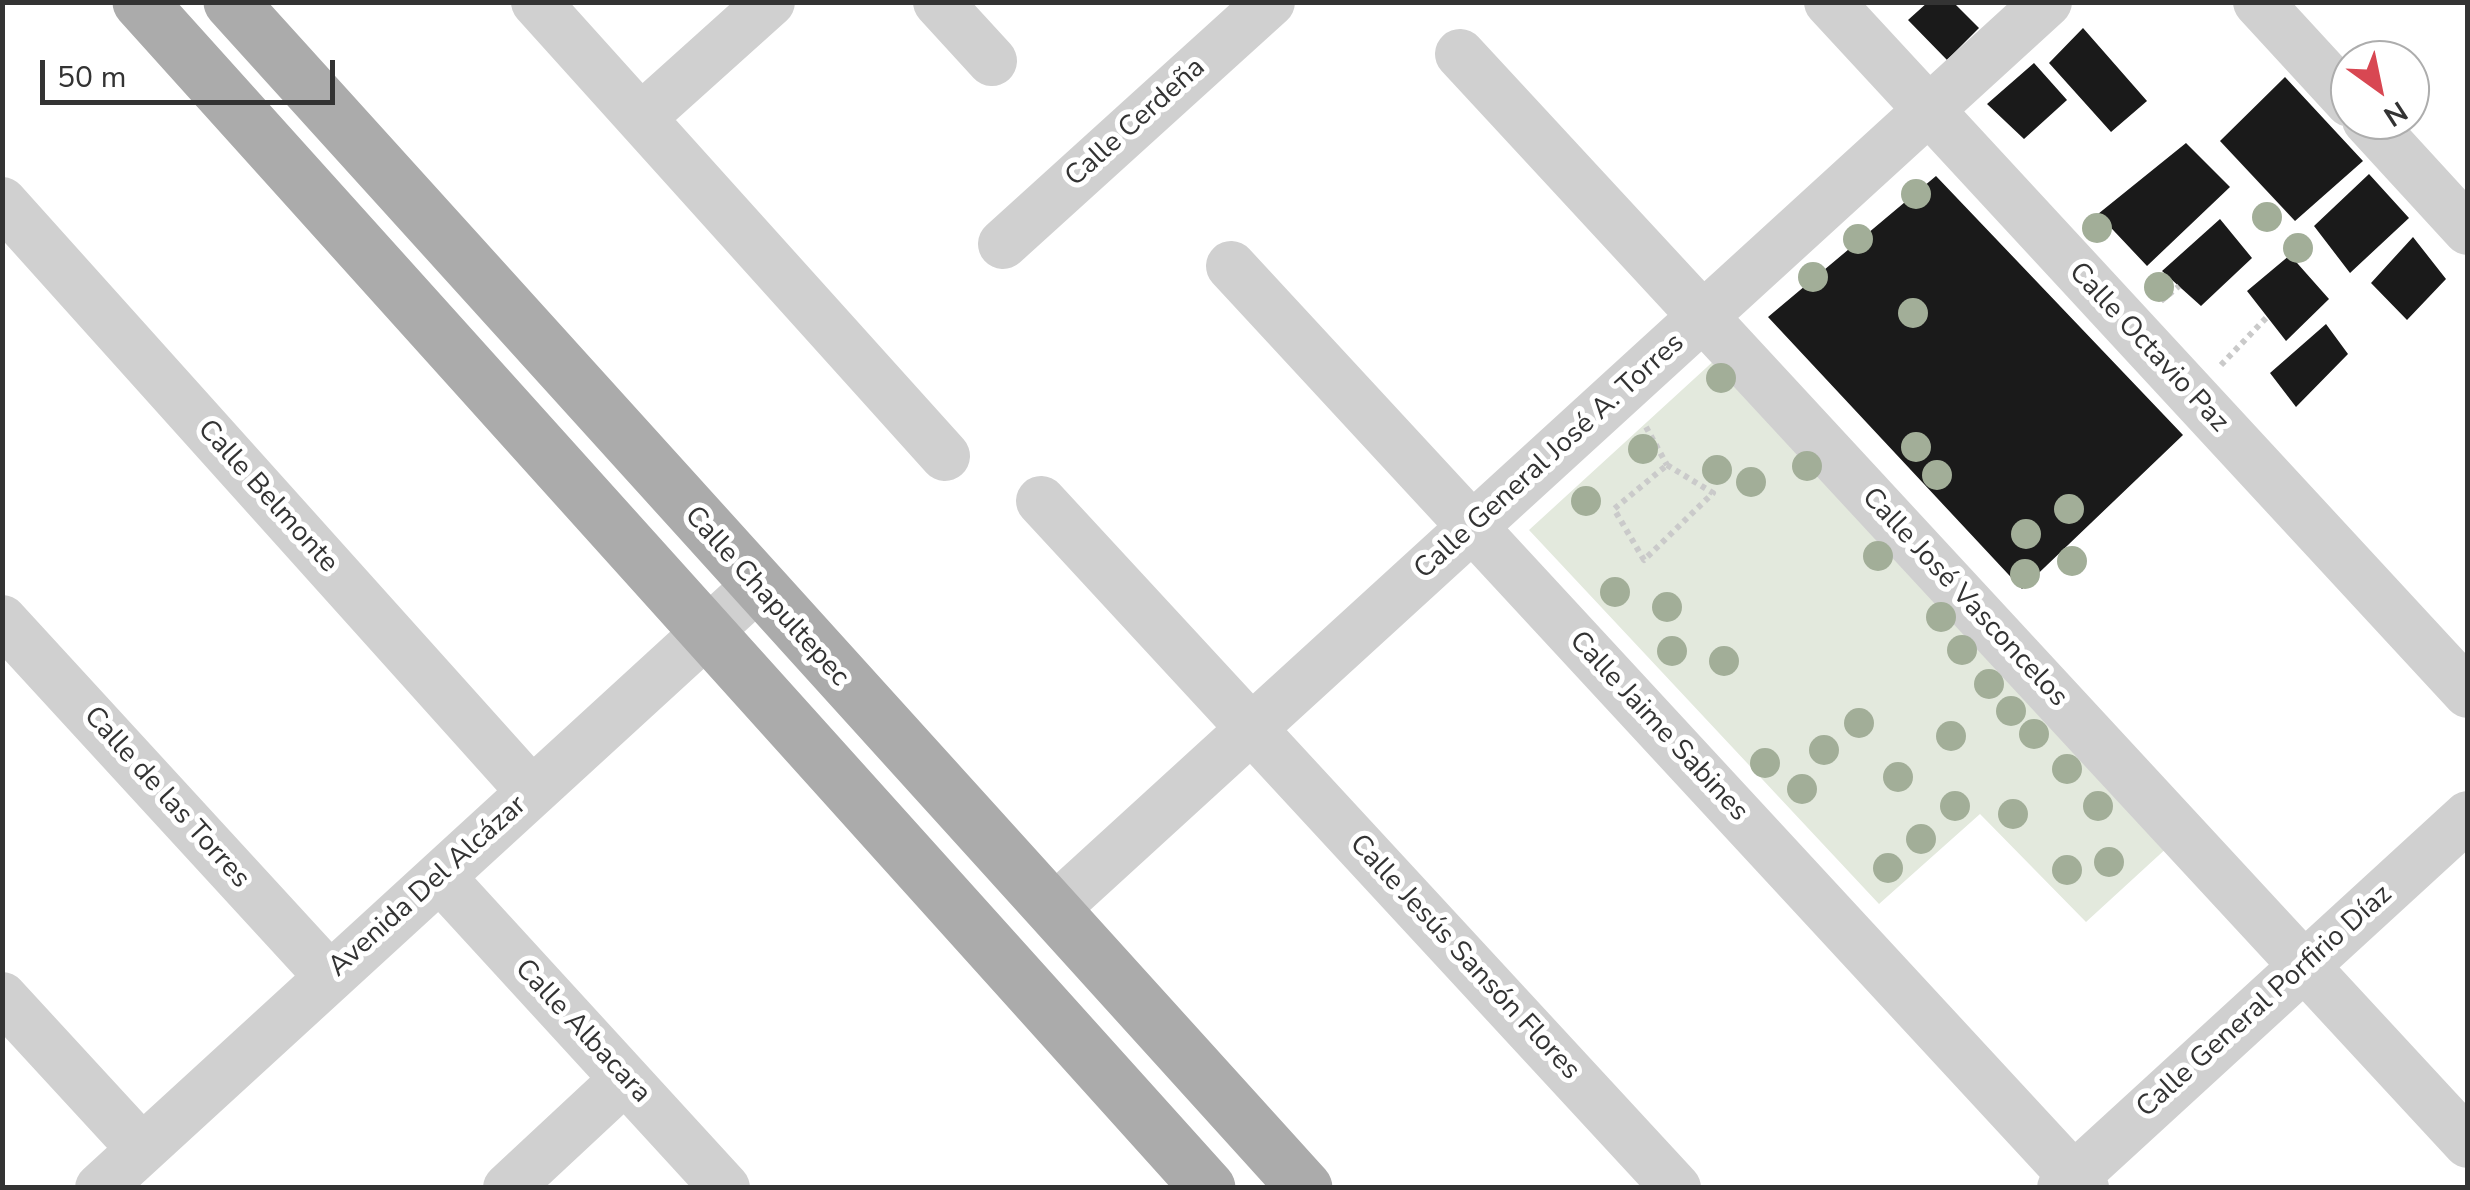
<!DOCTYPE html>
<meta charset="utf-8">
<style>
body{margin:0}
#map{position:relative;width:2470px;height:1190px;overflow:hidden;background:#fff;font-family:"Nunito Sans",sans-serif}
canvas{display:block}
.frame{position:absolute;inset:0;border:5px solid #333;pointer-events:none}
.north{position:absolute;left:2330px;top:40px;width:100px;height:100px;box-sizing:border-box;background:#fff;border:2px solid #adadad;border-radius:50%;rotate:147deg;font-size:28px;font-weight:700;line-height:40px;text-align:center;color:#333}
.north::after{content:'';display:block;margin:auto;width:35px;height:45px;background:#d84752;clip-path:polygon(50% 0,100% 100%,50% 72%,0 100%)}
.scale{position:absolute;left:40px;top:60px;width:295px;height:45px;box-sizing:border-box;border:5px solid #333;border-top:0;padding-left:12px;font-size:30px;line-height:35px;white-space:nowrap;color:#333;-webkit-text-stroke:8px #fff;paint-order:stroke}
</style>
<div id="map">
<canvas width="2470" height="1190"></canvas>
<div class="frame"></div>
<div class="north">N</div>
<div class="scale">50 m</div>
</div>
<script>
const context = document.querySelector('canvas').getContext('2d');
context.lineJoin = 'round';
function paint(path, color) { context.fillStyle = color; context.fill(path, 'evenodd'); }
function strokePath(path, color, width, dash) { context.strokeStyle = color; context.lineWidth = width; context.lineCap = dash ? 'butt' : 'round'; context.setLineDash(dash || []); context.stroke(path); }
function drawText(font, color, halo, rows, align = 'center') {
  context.font = font + ' "Nunito Sans",sans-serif'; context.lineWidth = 10; context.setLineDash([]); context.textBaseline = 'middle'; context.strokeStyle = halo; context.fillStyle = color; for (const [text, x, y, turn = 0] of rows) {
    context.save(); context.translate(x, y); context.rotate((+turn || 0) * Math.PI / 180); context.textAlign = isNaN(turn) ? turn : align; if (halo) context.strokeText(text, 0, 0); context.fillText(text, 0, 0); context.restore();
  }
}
paint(new Path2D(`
 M1730,346L2170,845L2086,922L1980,814L1879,904L1529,530Z`), '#e3e9dd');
paint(new Path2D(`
 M1928,2H1953L1979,28L1947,60L1908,20Z
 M2083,28L2147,101L2111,132L2049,63Z
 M2034,63L2067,100L2024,139L1987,104Z
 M2285,77L2363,161L2295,221L2220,141Z
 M2186,143L2230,187L2147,266L2098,214Z
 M2369,174L2409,218L2350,273L2314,226Z
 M1936,176L2183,435L2022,589L1768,317Z
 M2220,219L2252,258L2201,306L2162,271Z
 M2413,237L2446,279L2407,320L2371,283Z
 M2290,255L2329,299L2286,341L2247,291Z
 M2326,324L2348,354L2296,407L2270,373Z`), '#1a1a1a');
strokePath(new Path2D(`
 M2161,301L2179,286
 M2221,365L2267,317
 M1646,427L1667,465
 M1667,465L1713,493L1644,560L1614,509Z`), '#cacaca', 6, [5, 5]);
strokePath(new Path2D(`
 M536,2L945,456
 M938,2L992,61
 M1829,2L2468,693
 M2258,2L2350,102
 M1460,54L2468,1143
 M642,117L770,2
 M2367,120L2468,230
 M2,202L532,792
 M1003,244L1270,2
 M1231,266L2084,1188
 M1041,501L1676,1188
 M2,620L330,977
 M440,877L725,1188
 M1053,910L2047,2
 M2,997L142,1149
 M100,1188L756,587
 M508,1188L625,1079
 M2062,1188L2468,816`), '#d0d0d0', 50);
strokePath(new Path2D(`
 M140,2L1208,1188
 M231,2L1305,1188`), '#ababab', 55);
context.fillStyle = '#a2ae98';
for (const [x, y] of [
 [1916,194],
 [2267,217],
 [2097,228],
 [1858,239],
 [2298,248],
 [1813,277],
 [2159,287],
 [1913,313],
 [1721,378],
 [1916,447],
 [1643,449],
 [1807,466],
 [1717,470],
 [1937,475],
 [1751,482],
 [1586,501],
 [2069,509],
 [2026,534],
 [1878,556],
 [2072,561],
 [2025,574],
 [1615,592],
 [1667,607],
 [1941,617],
 [1962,650],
 [1672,651],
 [1724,661],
 [1989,684],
 [2011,711],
 [1859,723],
 [2034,734],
 [1951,736],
 [1824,750],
 [1765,763],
 [2067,769],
 [1898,777],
 [1802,789],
 [1955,806],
 [2098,806],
 [2013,814],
 [1921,839],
 [2109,862],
 [1888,868],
 [2067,870]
]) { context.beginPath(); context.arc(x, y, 15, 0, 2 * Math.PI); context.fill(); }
drawText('28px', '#333', '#fff', [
 ["Calle Cerdeña",1136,123,-42],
 ["Calle Octavio Paz",2148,348,47],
 ["Calle General José A. Torres",1550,457,-42],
 ["Calle Belmonte",267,497,48],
 ["Calle Chapultepec",766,597,48],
 ["Calle José Vasconcelos",1964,598,47],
 ["Calle Jaime Sabines",1658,727,47],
 ["Calle de las Torres",166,798,48],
 ["Avenida Del Alcázar",428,887,-42],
 ["Calle Jesús Sansón Flores",1464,958,47],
 ["Calle General Porfirio Díaz",2265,1002,-42],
 ["Calle Albacara",582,1032,47]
]);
</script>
